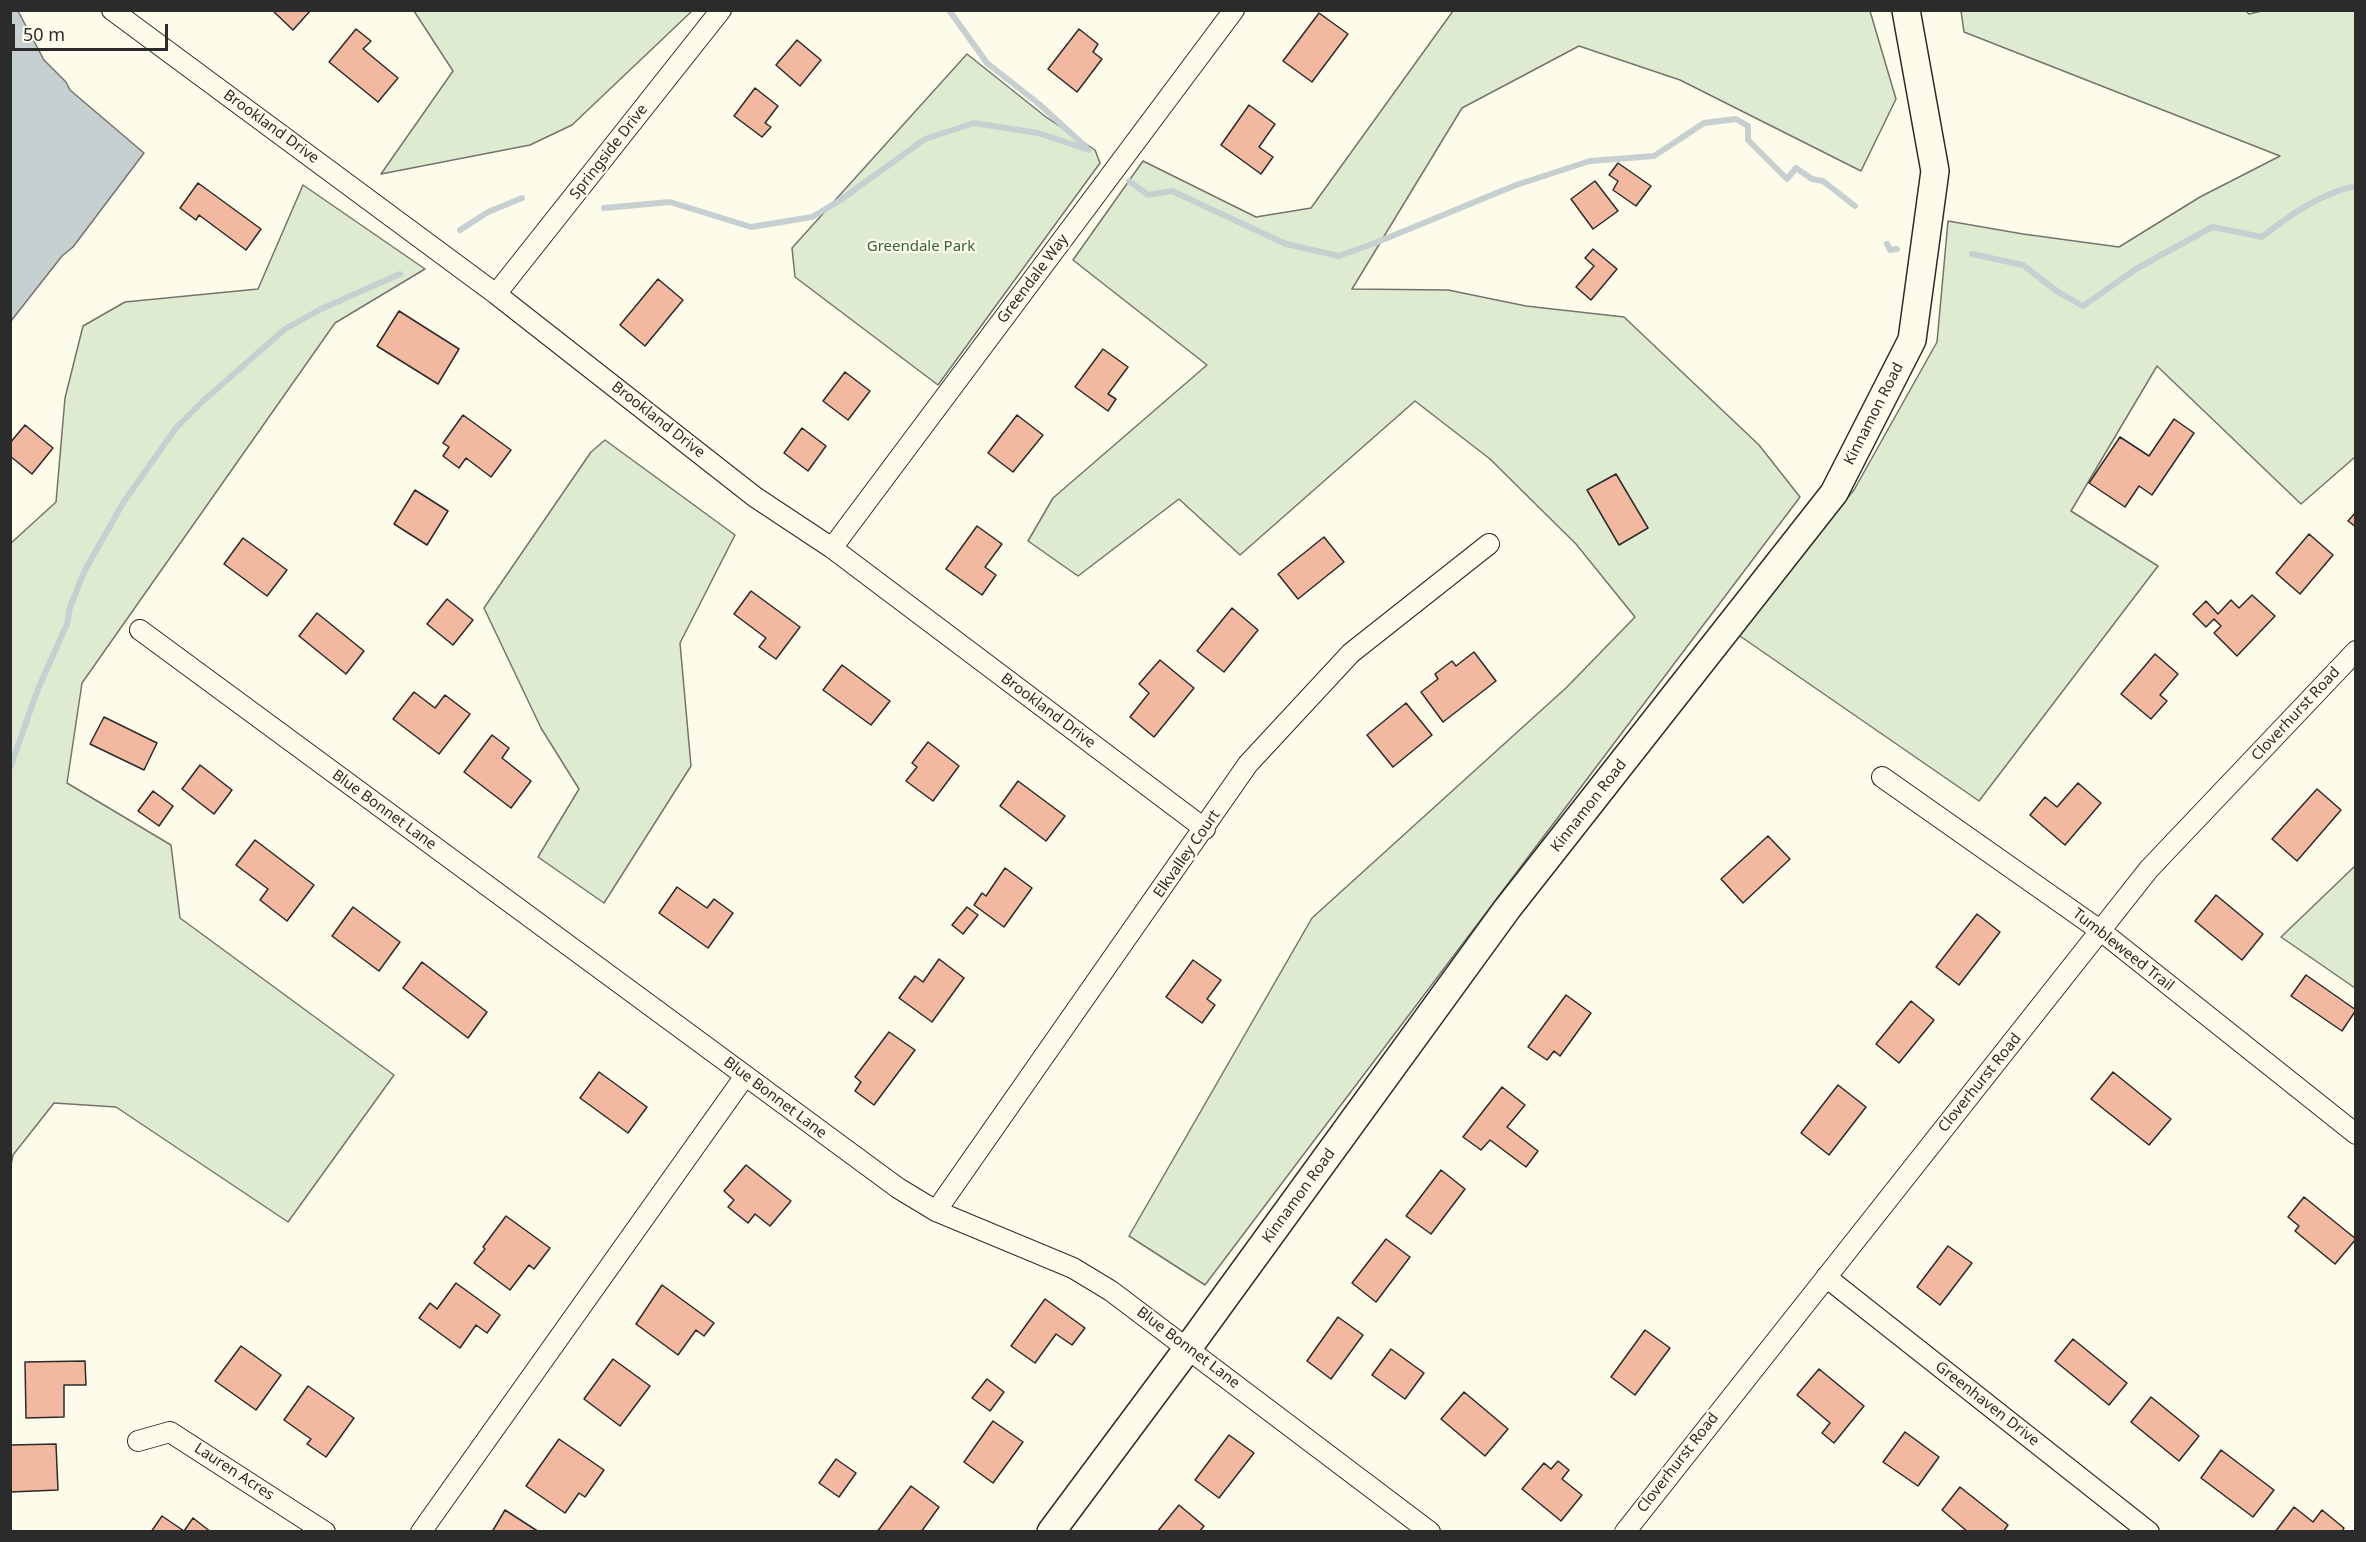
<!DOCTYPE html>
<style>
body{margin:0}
#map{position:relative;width:2366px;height:1542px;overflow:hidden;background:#fdfbea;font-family:"Noto Sans",sans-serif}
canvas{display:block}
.frame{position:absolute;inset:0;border:12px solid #2b2b2b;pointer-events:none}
.scale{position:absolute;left:12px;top:24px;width:156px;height:27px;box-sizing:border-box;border:3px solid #2b2b2b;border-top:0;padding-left:8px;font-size:18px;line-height:21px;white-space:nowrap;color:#2b2b2b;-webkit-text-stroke:4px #fdfbea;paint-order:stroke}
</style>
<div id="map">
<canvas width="2366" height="1542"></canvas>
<div class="frame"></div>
<div class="scale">50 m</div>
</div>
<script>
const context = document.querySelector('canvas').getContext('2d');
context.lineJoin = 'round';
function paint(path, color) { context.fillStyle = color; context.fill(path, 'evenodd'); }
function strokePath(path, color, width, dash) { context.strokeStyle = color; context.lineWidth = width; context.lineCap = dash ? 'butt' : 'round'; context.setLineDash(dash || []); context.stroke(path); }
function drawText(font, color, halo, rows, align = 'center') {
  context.font = font + ' "Noto Sans",sans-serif'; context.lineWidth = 4.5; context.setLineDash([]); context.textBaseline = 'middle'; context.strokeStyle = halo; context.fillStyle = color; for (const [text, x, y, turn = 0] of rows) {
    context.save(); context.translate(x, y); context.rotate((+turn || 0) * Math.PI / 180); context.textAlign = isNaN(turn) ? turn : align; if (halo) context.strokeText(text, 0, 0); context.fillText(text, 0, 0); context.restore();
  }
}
const green = new Path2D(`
 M2245,10L2249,14L2266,10L2355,11V457L2301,504L2157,366L2071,511L2158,566L1979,801L1737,634L1854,490L1937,342L1948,221L2023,234L2119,247L2200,197L2280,156L1964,32L1961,11Z
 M414,11H692L572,125L530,145L381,174L453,71Z
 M1453,11H1870L1896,99L1861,171L1680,80L1579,46L1462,108L1352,289L1448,290L1526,306L1624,317L1759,445L1800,497L1205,1285L1129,1236L1312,918L1567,687L1635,617L1576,544L1490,459L1415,401L1240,555L1179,499L1078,576L1028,541L1053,498L1207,365L1073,260L1143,161L1256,217L1311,208Z
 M967,54L1046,117L1095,150L1100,163L938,385L795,277L792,248Z
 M303,185L425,269L335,323L82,683L67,783L171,845L180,918L394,1075L288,1222L116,1107L54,1103L13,1155L11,1165L10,544L56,502L65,398L83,326L125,302L258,289Z
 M605,440L735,535L680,643L691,766L604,903L538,857L579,789L541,728L484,608L591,452Z
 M2355,866V988L2281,937Z`);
paint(green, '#deebd1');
strokePath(green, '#74746e', 1.5);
const water = new Path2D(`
 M18,11L44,60L66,82L70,90L144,153L73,247L62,256L11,321L10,11Z`);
paint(water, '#c7d0d0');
strokePath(water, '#74746e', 1.5);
strokePath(new Path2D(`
 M949,10L987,63L1039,104L1086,147
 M1129,181L1148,195L1172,191L1286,244L1339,256L1375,243L1516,185L1590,161L1654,156L1704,123L1736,119L1748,126V140L1787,179L1796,168L1812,179L1823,181L1855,206
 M604,208L670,202L751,227L812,217L839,201L925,139L974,123L1038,133L1089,150
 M460,230L488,212L522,198
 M1887,244L1890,250L1897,249
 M1972,254L2023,265L2058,292L2083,306L2136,269L2212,227L2262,237C2289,215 2321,193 2356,186
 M10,768L38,689L67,624L70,607L85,570L123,503L176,428L203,401L285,329L321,309L400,274`), '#c7d0d0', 6);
const building = new Path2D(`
 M272,10H311L293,30Z
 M1319,13L1348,34L1312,82L1283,61Z
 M356,29L371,41L363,49L398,78L378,102L329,62Z
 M1079,29L1098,44L1093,52L1102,59L1077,92L1048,69Z
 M797,40L821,60L800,86L776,65Z
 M755,88L778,106L765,123L771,127L762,137L734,116Z
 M1249,105L1275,124L1259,147L1273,157L1261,174L1221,145Z
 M1618,163L1651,186L1636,206L1613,190L1618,181L1609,175Z
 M1595,181L1618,211L1593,229L1571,199Z
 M198,183L261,229L246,250L199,215L196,220L180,208Z
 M1593,249L1617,269L1591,300L1576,287L1594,266L1585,258Z
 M658,279L683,300L645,346L620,325Z
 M399,311L459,349L438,384L377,346Z
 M1103,349L1128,367L1108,394L1116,399L1108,411L1075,387Z
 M845,372L870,391L848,420L823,401Z
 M463,415L511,450L491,477L466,458L459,468L443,456L449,447L443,443Z
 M1017,415L1043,435L1013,472L988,453Z
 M2174,419L2194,433L2152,495L2139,486L2125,507L2089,483L2120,437L2149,456Z
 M25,425L53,448L32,474L10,456V443Z
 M802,428L826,446L808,471L784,453Z
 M1616,474L1648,528L1619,545L1587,490Z
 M415,490L448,511L427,545L394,524Z
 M2356,512V527L2348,521Z
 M977,526L1002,544L985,567L996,575L982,595L946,569Z
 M2309,534L2333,555L2300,594L2276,573Z
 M1324,537L1344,562L1298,599L1278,574Z
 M243,538L287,570L267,596L224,564Z
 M751,591L800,627L776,659L759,647L766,638L734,614Z
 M2252,595L2275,616L2237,656L2214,633L2221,626L2214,619L2206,627L2193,614L2206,601L2218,614L2231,600L2239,608Z
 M447,599L473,620L453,645L427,624Z
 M1232,608L1258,630L1224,672L1197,651Z
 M317,613L364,651L346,674L299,636Z
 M1474,652L1496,681L1443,722L1421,692L1438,679L1435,674L1452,661L1456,666Z
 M2155,654L2178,674L2160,695L2167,701L2151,719L2121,694Z
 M1160,660L1194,688L1154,737L1130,717L1149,693L1139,684Z
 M842,665L890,701L871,725L823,690Z
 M414,692L435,708L445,695L470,714L439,754L393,719Z
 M1406,703L1432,735L1393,767L1367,735Z
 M104,717L157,743L144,770L90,744Z
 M492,735L509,748L502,758L531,781L511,808L464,772Z
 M928,742L959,766L933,801L906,781L917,767L912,763Z
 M200,765L232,790L214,814L182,789Z
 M1018,781L1065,816L1046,841L1000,806Z
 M2078,783L2101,803L2065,845L2030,815L2045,797L2057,807Z
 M2317,789L2341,810L2297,861L2272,839Z
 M153,791L173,806L159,826L138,811Z
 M1768,836L1790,859L1743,903L1721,879Z
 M255,840L314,885L287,921L260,900L268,889L236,865Z
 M1005,868L1032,888L1004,927L974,905L982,893L986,896Z
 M677,887L707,908L714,899L733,913L708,948L659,913Z
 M2216,895L2263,934L2242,960L2195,921Z
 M353,907L400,942L379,971L332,936Z
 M967,907L978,915L963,934L952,925Z
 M1977,914L2000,932L1959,985L1936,967Z
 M939,959L964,978L932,1022L899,998L915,976L923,982Z
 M1193,960L1221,980L1207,999L1215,1005L1202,1023L1166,997Z
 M422,962L487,1012L468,1038L403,988Z
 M2306,975L2356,1010L2342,1031L2291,996Z
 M1566,995L1591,1013L1560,1056L1554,1051L1547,1060L1528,1047Z
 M1911,1001L1934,1020L1899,1063L1876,1044Z
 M889,1032L915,1050L874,1105L855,1091L861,1082L855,1077Z
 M599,1072L647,1107L628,1133L580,1098Z
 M2113,1072L2171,1119L2149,1145L2091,1099Z
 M1838,1085L1866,1107L1829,1155L1801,1133Z
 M1502,1087L1525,1105L1507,1127L1538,1151L1526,1167L1490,1140L1481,1150L1463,1137Z
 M746,1165L791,1201L770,1226L755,1214L748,1223L728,1207L734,1200L724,1191Z
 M1441,1170L1465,1189L1431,1234L1406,1216Z
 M2304,1197L2356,1239L2335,1264L2295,1231L2299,1226L2288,1217Z
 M506,1216L550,1248L534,1269L529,1265L510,1290L474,1263L485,1249L483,1247Z
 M1386,1239L1410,1257L1376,1302L1352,1283Z
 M1948,1246L1972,1263L1940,1305L1917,1287Z
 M456,1283L500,1315L487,1333L476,1325L460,1348L419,1318L430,1303L437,1309Z
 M662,1285L714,1323L704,1336L696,1330L678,1355L636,1324Z
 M1045,1299L1085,1328L1072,1345L1056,1334L1035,1363L1011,1346Z
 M1338,1317L1363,1335L1331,1379L1307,1361Z
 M1645,1330L1670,1348L1635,1395L1611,1377Z
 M2073,1339L2127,1383L2109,1405L2055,1361Z
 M241,1346L281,1375L256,1410L215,1381Z
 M1391,1349L1424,1373L1405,1399L1372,1375Z
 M613,1359L650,1386L620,1426L584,1399Z
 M85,1361L86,1385H64V1417L26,1418L25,1362Z
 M1819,1369L1864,1406L1834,1443L1822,1433L1830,1423L1797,1395Z
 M987,1379L1004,1392L990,1411L972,1398Z
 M308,1386L354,1418L326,1457L307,1444L311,1439L284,1420Z
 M1464,1392L1508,1429L1485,1456L1441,1419Z
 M2151,1397L2199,1436L2179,1461L2131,1422Z
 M993,1421L1023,1442L993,1483L964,1462Z
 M1905,1432L1939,1457L1918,1486L1883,1462Z
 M1229,1435L1254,1453L1219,1498L1195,1480Z
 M559,1439L604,1470L585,1497L579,1493L565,1513L526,1486Z
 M56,1444L58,1490L10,1492V1445Z
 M2221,1450L2274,1490L2253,1517L2201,1478Z
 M836,1459L856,1473L839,1497L819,1483Z
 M1558,1461L1569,1470L1562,1479L1582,1495L1561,1521L1522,1489L1544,1463L1551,1469Z
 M911,1486L939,1507L921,1532H877Z
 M1960,1487L2008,1525L2003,1532H1968L1942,1510Z
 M1179,1505L1204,1526L1199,1532H1157Z
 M2294,1507L2313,1522L2322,1510L2344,1528L2342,1532H2275Z
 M505,1510L539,1532H492Z
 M162,1516L184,1531L193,1518L211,1532H151Z`);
paint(building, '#f2b8a0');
strokePath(building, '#2b2b2b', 1.5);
const minor = new Path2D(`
 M112,10L496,294L755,497L832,548L1205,829
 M496,294L721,10
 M832,548L1234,10
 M140,630L898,1188L936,1211L1073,1268L1111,1291L1430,1532
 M1882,777L2101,931L2356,1134
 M936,1211L1248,764L1351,653L1489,544
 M1826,1277L2149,1532
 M138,1441L170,1432L325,1532
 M421,1532L745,1076
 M1625,1532L2149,869L2356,651`);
const secondary = new Path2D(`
 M1051,1532L1188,1348L1507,909L1834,493L1912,340L1935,171L1906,10`);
strokePath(minor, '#2b2b2b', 22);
strokePath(secondary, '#2b2b2b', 30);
strokePath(minor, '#fdfbea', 20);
strokePath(secondary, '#fdfbea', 27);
drawText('15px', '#2b2b2b', '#fdfbea', [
 ["Brookland Drive",271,127,36],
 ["Springside Drive",609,152,-52],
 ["Greendale Way",1033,279,-53],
 ["Kinnamon Road",1874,414,-63],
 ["Brookland Drive",658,420,38],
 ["Brookland Drive",1048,711,37],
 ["Cloverhurst Road",2296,714,-47],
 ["Kinnamon Road",1589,806,-52],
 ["Blue Bonnet Lane",384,810,36],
 ["Elkvalley Court",1187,854,-55],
 ["Tumbleweed Trail",2123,950,38],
 ["Cloverhurst Road",1980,1083,-51],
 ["Blue Bonnet Lane",775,1098,37],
 ["Kinnamon Road",1299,1196,-54],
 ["Blue Bonnet Lane",1188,1348,37],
 ["Greenhaven Drive",1987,1404,38],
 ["Cloverhurst Road",1678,1463,-52],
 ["Lauren Acres",234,1472,33]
]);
drawText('15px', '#34623c', '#fdfbea', [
 ["Greendale Park",921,247]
]);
</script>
